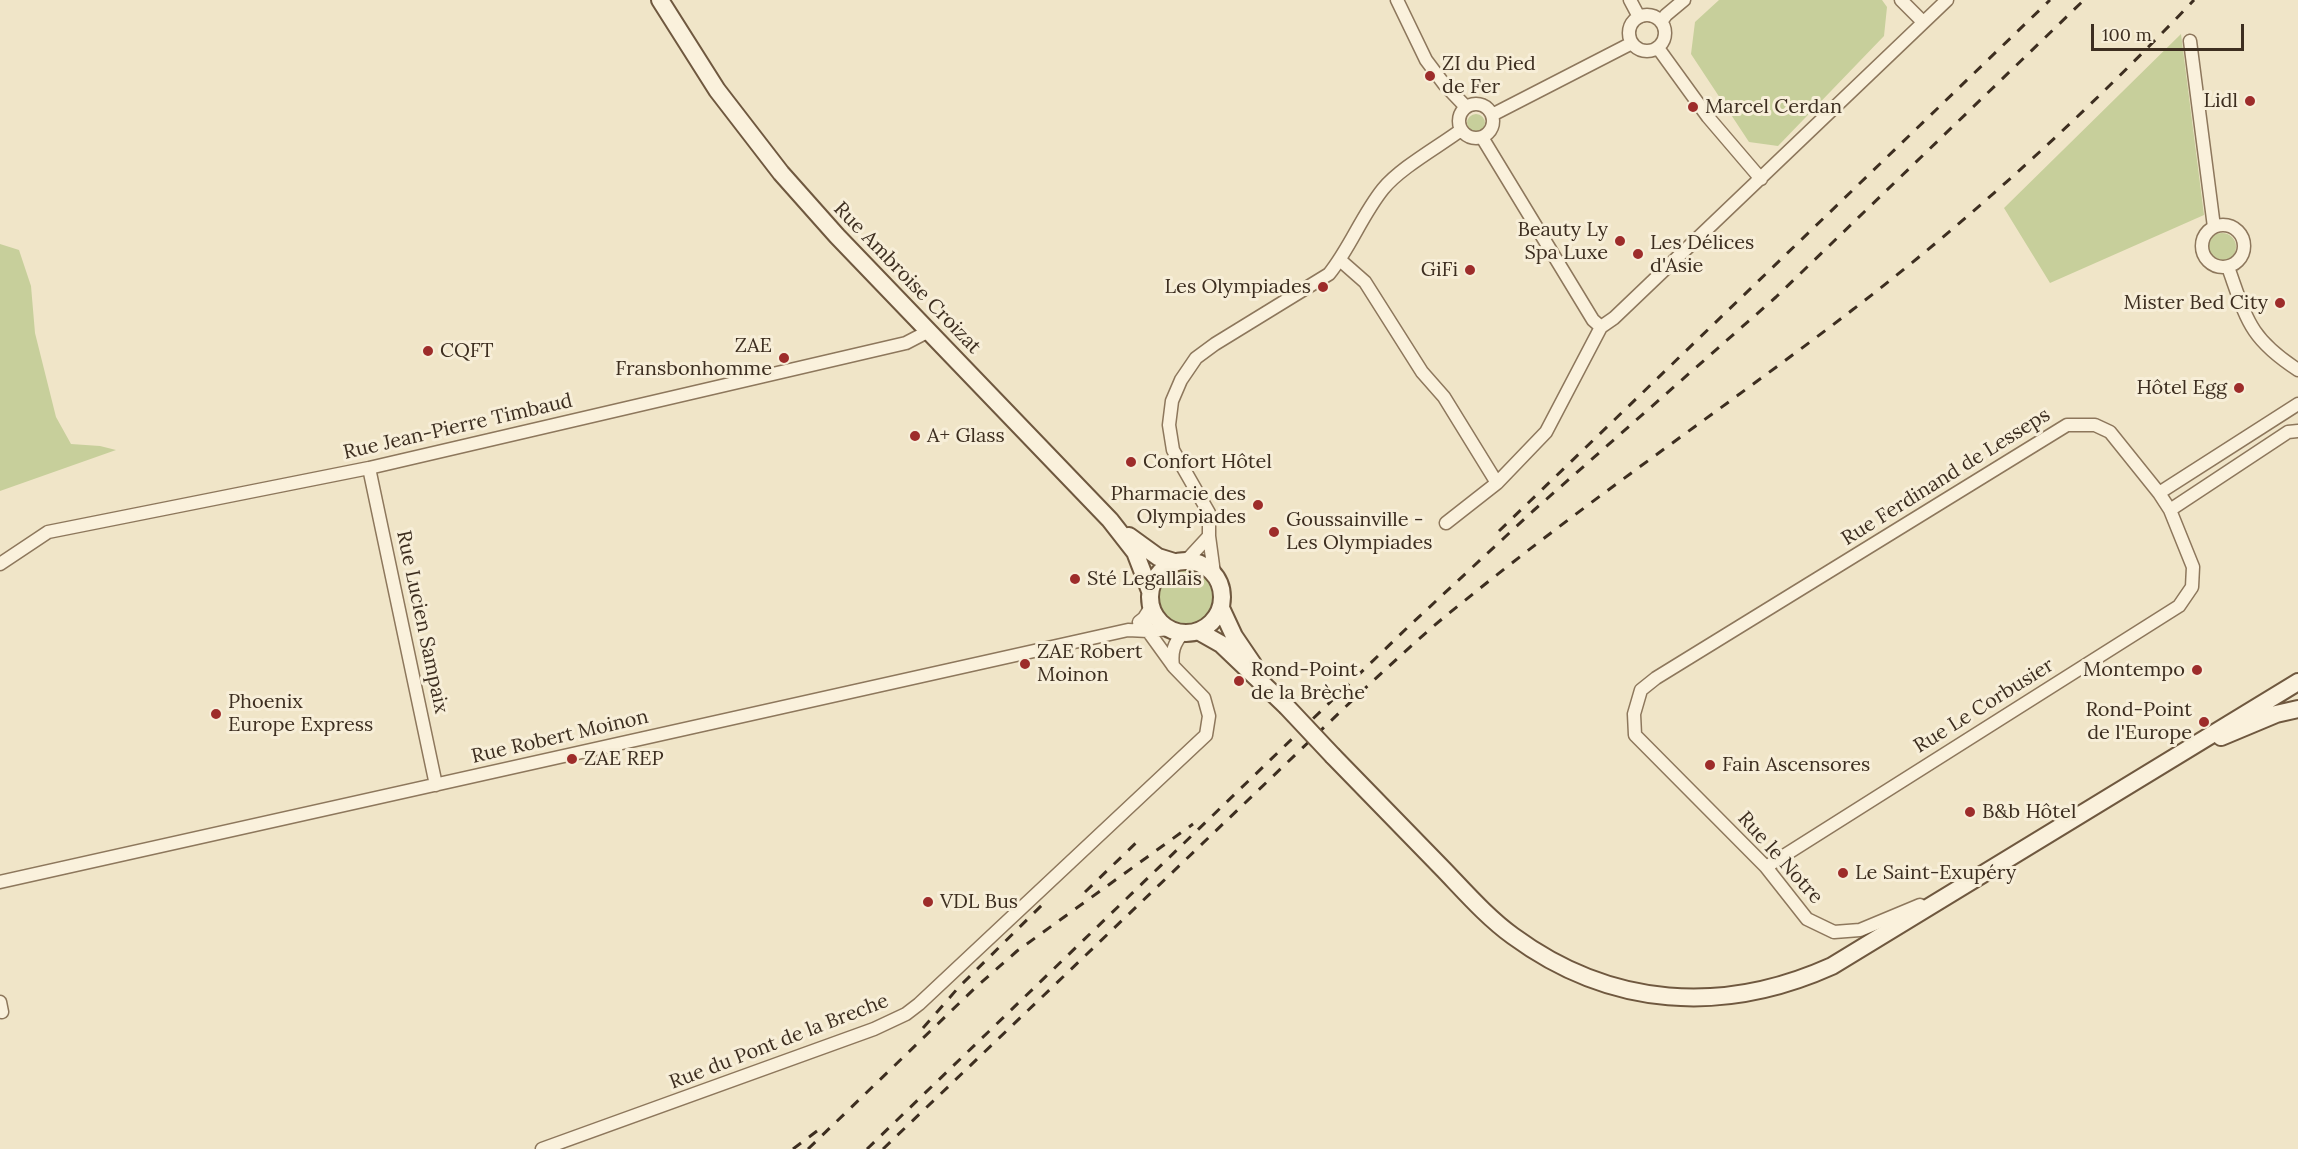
<!DOCTYPE html>
<meta charset="utf-8">
<style>
body{margin:0}
#map{position:relative;width:2298px;height:1149px;overflow:hidden;background:#f0e5c8;font-family:Lora,serif}
canvas{display:block}
.scale{position:absolute;left:2091px;top:24px;width:153px;height:27px;box-sizing:border-box;border:3px solid #3d2e20;border-top:0;padding-left:8px;font-size:18px;line-height:21px;white-space:nowrap;color:#3d2e20;-webkit-text-stroke:4px #f7eed8;paint-order:stroke}
</style>
<div id="map">
<canvas width="2298" height="1149"></canvas>
<div class="scale">100 m</div>
</div>
<script>
const context = document.querySelector('canvas').getContext('2d');
context.lineJoin = 'round';
function paint(path, color) { context.fillStyle = color; context.fill(path, 'evenodd'); }
function strokePath(path, color, width, dash) { context.strokeStyle = color; context.lineWidth = width; context.lineCap = dash ? 'butt' : 'round'; context.setLineDash(dash || []); context.stroke(path); }
function drawText(font, color, halo, rows, align = 'center') {
  context.font = font + ' Lora,serif'; context.lineWidth = 6; context.setLineDash([]); context.textBaseline = 'middle'; context.strokeStyle = halo; context.fillStyle = color; for (const [text, x, y, turn = 0] of rows) {
    context.save(); context.translate(x, y); context.rotate((+turn || 0) * Math.PI / 180); context.textAlign = isNaN(turn) ? turn : align; if (halo) context.strokeText(text, 0, 0); context.fillText(text, 0, 0); context.restore();
  }
}
paint(new Path2D(`
 M1719,0H1882L1887,7L1884,36L1778,146L1749,142L1691,54L1695,22Z
 M2181,34L2204,215L2050,283L2004,208Z
 M1467 123a9 9 0 1 1 18 0a9 9 0 1 1-18 0Z
 M2208 247a14 14 0 1 1 28 0a14 14 0 1 1-28 0Z
 M0,244L19,250L31,286L35,333L56,417L71,444L100,446L116,450L0,491Z
 M1155 599a31 31 0 1 1 62 0a31 31 0 1 1-62 0Z`), '#c7cf9b');
const minor = new Path2D(`
 M1397,0L1426,60L1444,84L1466,107
 M1630,0L1639,17
 M1901,0L1923,22
 M1629 33a18 18 0 1 1 36 0a18 18 0 1 1-36 0Z
 M1661,22L1666,15L1684,0
 M2190,41L2214,227
 M1658,48L1708,117L1761,179
 M1459 121a17 17 0 1 1 34 0a17 17 0 1 1-34 0Z
 M1492,115L1632,43
 M1483,139L1593,320L1601,327
 M2202 246a21 21 0 1 1 42 0a21 21 0 1 1-42 0Z
 M1340,260L1365,282L1422,372L1444,397L1497,483
 M2228,267C2247,320 2249,338 2298,370
 M369,468L436,785
 M2159,493L2298,404
 M2170,510L2288,432L2298,431
 M1446,523L1497,483L1546,432L1601,327L1614,318L1947,0
 M1186,561L1209,536
 M0,564L48,532L369,468L906,343L929,331
 M1214,573L1209,536V513L1173,450L1169,425L1172,401L1181,380L1196,358L1215,344L1329,274C1350,248 1362,215 1383,189C1400,168 1438,147 1461,130
 M1139,622L1144,618L1151,607
 M1173,666C1171,652 1174,643 1183,633
 M1766,867L2179,606L2192,587L2193,567L2170,510L2159,493L2110,432L2095,425H2067L1656,678L1641,690L1634,714L1635,735L1766,867L1807,919L1834,932L1860,930L1920,905
 M0,882L1128,630L1148,631L1170,629
 M0,1002L2,1012
 M542,1149L874,1029L906,1014L919,1004L1206,735L1209,716L1204,698L1174,667L1148,631L1144,618`);
const secondary = new Path2D(`
 M660,0L717,90L781,173L837,236L1110,520L1135,552L1150,591
 M1129,536L1158,557L1174,562
 M1150 597a36 36 0 1 1 72 0a36 36 0 1 1-72 0Z
 M1221,608L1234,636L1253,664
 M1198,631L1221,644L1286,706
 M2221,737L2276,714L2298,709
 M1333,756C1370,794 1407,832 1444,870C1466,893 1488,918 1513,936C1611,1008 1723,1015 1832,966L2298,682`);
strokePath(minor, '#8d775c', 15);
strokePath(secondary, '#6f583f', 20);
strokePath(minor, '#faf1dc', 12);
strokePath(secondary, '#faf1dc', 16);
strokePath(new Path2D(`
 M1499,531L2050,0
 M1085,892L1139,840
 M923,1028L958,988L1046,901
 M793,1149L817,1131
 M808,1149L975,988L1017,951L1193,824
 M867,1149L1408,627L1533,511L1776,297L2084,0
 M883,1149L1361,692C1394,662 1427,630 1463,602C1593,496 1732,403 1864,301C1982,209 2091,108 2194,0`), '#3d2e20', 3, [10, 10]);
const secondaryBridge = new Path2D(`
 M1286,706L1333,756`);
strokePath(secondaryBridge, '#6f583f', 20, []);
strokePath(secondaryBridge, '#faf1dc', 16);
for (const [x, y, r, color] of [
 [1430,76,6,"#9d2c2a"],
 [2250,101,6,"#9d2c2a"],
 [1693,107,6,"#9d2c2a"],
 [1620,241,6,"#9d2c2a"],
 [1638,254,6,"#9d2c2a"],
 [1470,270,6,"#9d2c2a"],
 [1323,287,6,"#9d2c2a"],
 [2280,303,6,"#9d2c2a"],
 [428,351,6,"#9d2c2a"],
 [784,358,6,"#9d2c2a"],
 [2239,388,6,"#9d2c2a"],
 [915,436,6,"#9d2c2a"],
 [1131,462,6,"#9d2c2a"],
 [1258,505,6,"#9d2c2a"],
 [1274,532,6,"#9d2c2a"],
 [1075,579,6,"#9d2c2a"],
 [1025,664,6,"#9d2c2a"],
 [2197,670,6,"#9d2c2a"],
 [1239,681,6,"#9d2c2a"],
 [216,714,6,"#9d2c2a"],
 [2204,722,6,"#9d2c2a"],
 [572,759,6,"#9d2c2a"],
 [1710,765,6,"#9d2c2a"],
 [1970,812,6,"#9d2c2a"],
 [1843,873,6,"#9d2c2a"],
 [928,902,6,"#9d2c2a"]
]) { const dot = new Path2D(); dot.arc(x, y, r, 0, 2 * Math.PI); context.fillStyle = color; context.fill(dot); strokePath(dot, '#f7eed8', 2); }
drawText('20px', '#3d2e20', '#f7eed8', [
 ["ZI du Pied",1442,64],
 ["de Fer",1442,87],
 ["Lidl",2238,101,"right"],
 ["Marcel Cerdan",1705,107],
 ["Beauty Ly",1608,230,"right"],
 ["Spa Luxe",1608,253,"right"],
 ["Les Délices",1650,243],
 ["d'Asie",1650,266],
 ["GiFi",1458,270,"right"],
 ["Les Olympiades",1311,287,"right"],
 ["Mister Bed City",2268,303,"right"],
 ["ZAE",772,346,"right"],
 ["Fransbonhomme",772,369,"right"],
 ["CQFT",440,351],
 ["Hôtel Egg",2227,388,"right"],
 ["A+ Glass",927,436],
 ["Confort Hôtel",1143,462],
 ["Pharmacie des",1246,494,"right"],
 ["Olympiades",1246,517,"right"],
 ["Goussainville -",1286,520],
 ["Les Olympiades",1286,543],
 ["Sté Legallais",1087,579],
 ["ZAE Robert",1037,652],
 ["Moinon",1037,675],
 ["Rond-Point",1251,670],
 ["de la Brèche",1251,693],
 ["Montempo",2185,670,"right"],
 ["Phoenix",228,702],
 ["Europe Express",228,725],
 ["Rond-Point",2192,710,"right"],
 ["de l'Europe",2192,733,"right"],
 ["ZAE REP",584,759],
 ["Fain Ascensores",1722,765],
 ["B&b Hôtel",1982,812],
 ["Le Saint-Exupéry",1855,873],
 ["VDL Bus",940,902]
], 'left');
drawText('20px', '#3d2e20', '#f7eed8', [
 ["Rue Ambroise Croizat",907,278,46],
 ["Rue Jean-Pierre Timbaud",458,427,-13],
 ["Rue Ferdinand de Lesseps",1946,477,-32],
 ["Rue Lucien Sampaix",422,622,78],
 ["Rue Le Corbusier",1984,706,-32],
 ["Rue Robert Moinon",560,737,-13],
 ["Rue le Notre",1780,858,48],
 ["Rue du Pont de la Breche",779,1042,-21]
]);
</script>
